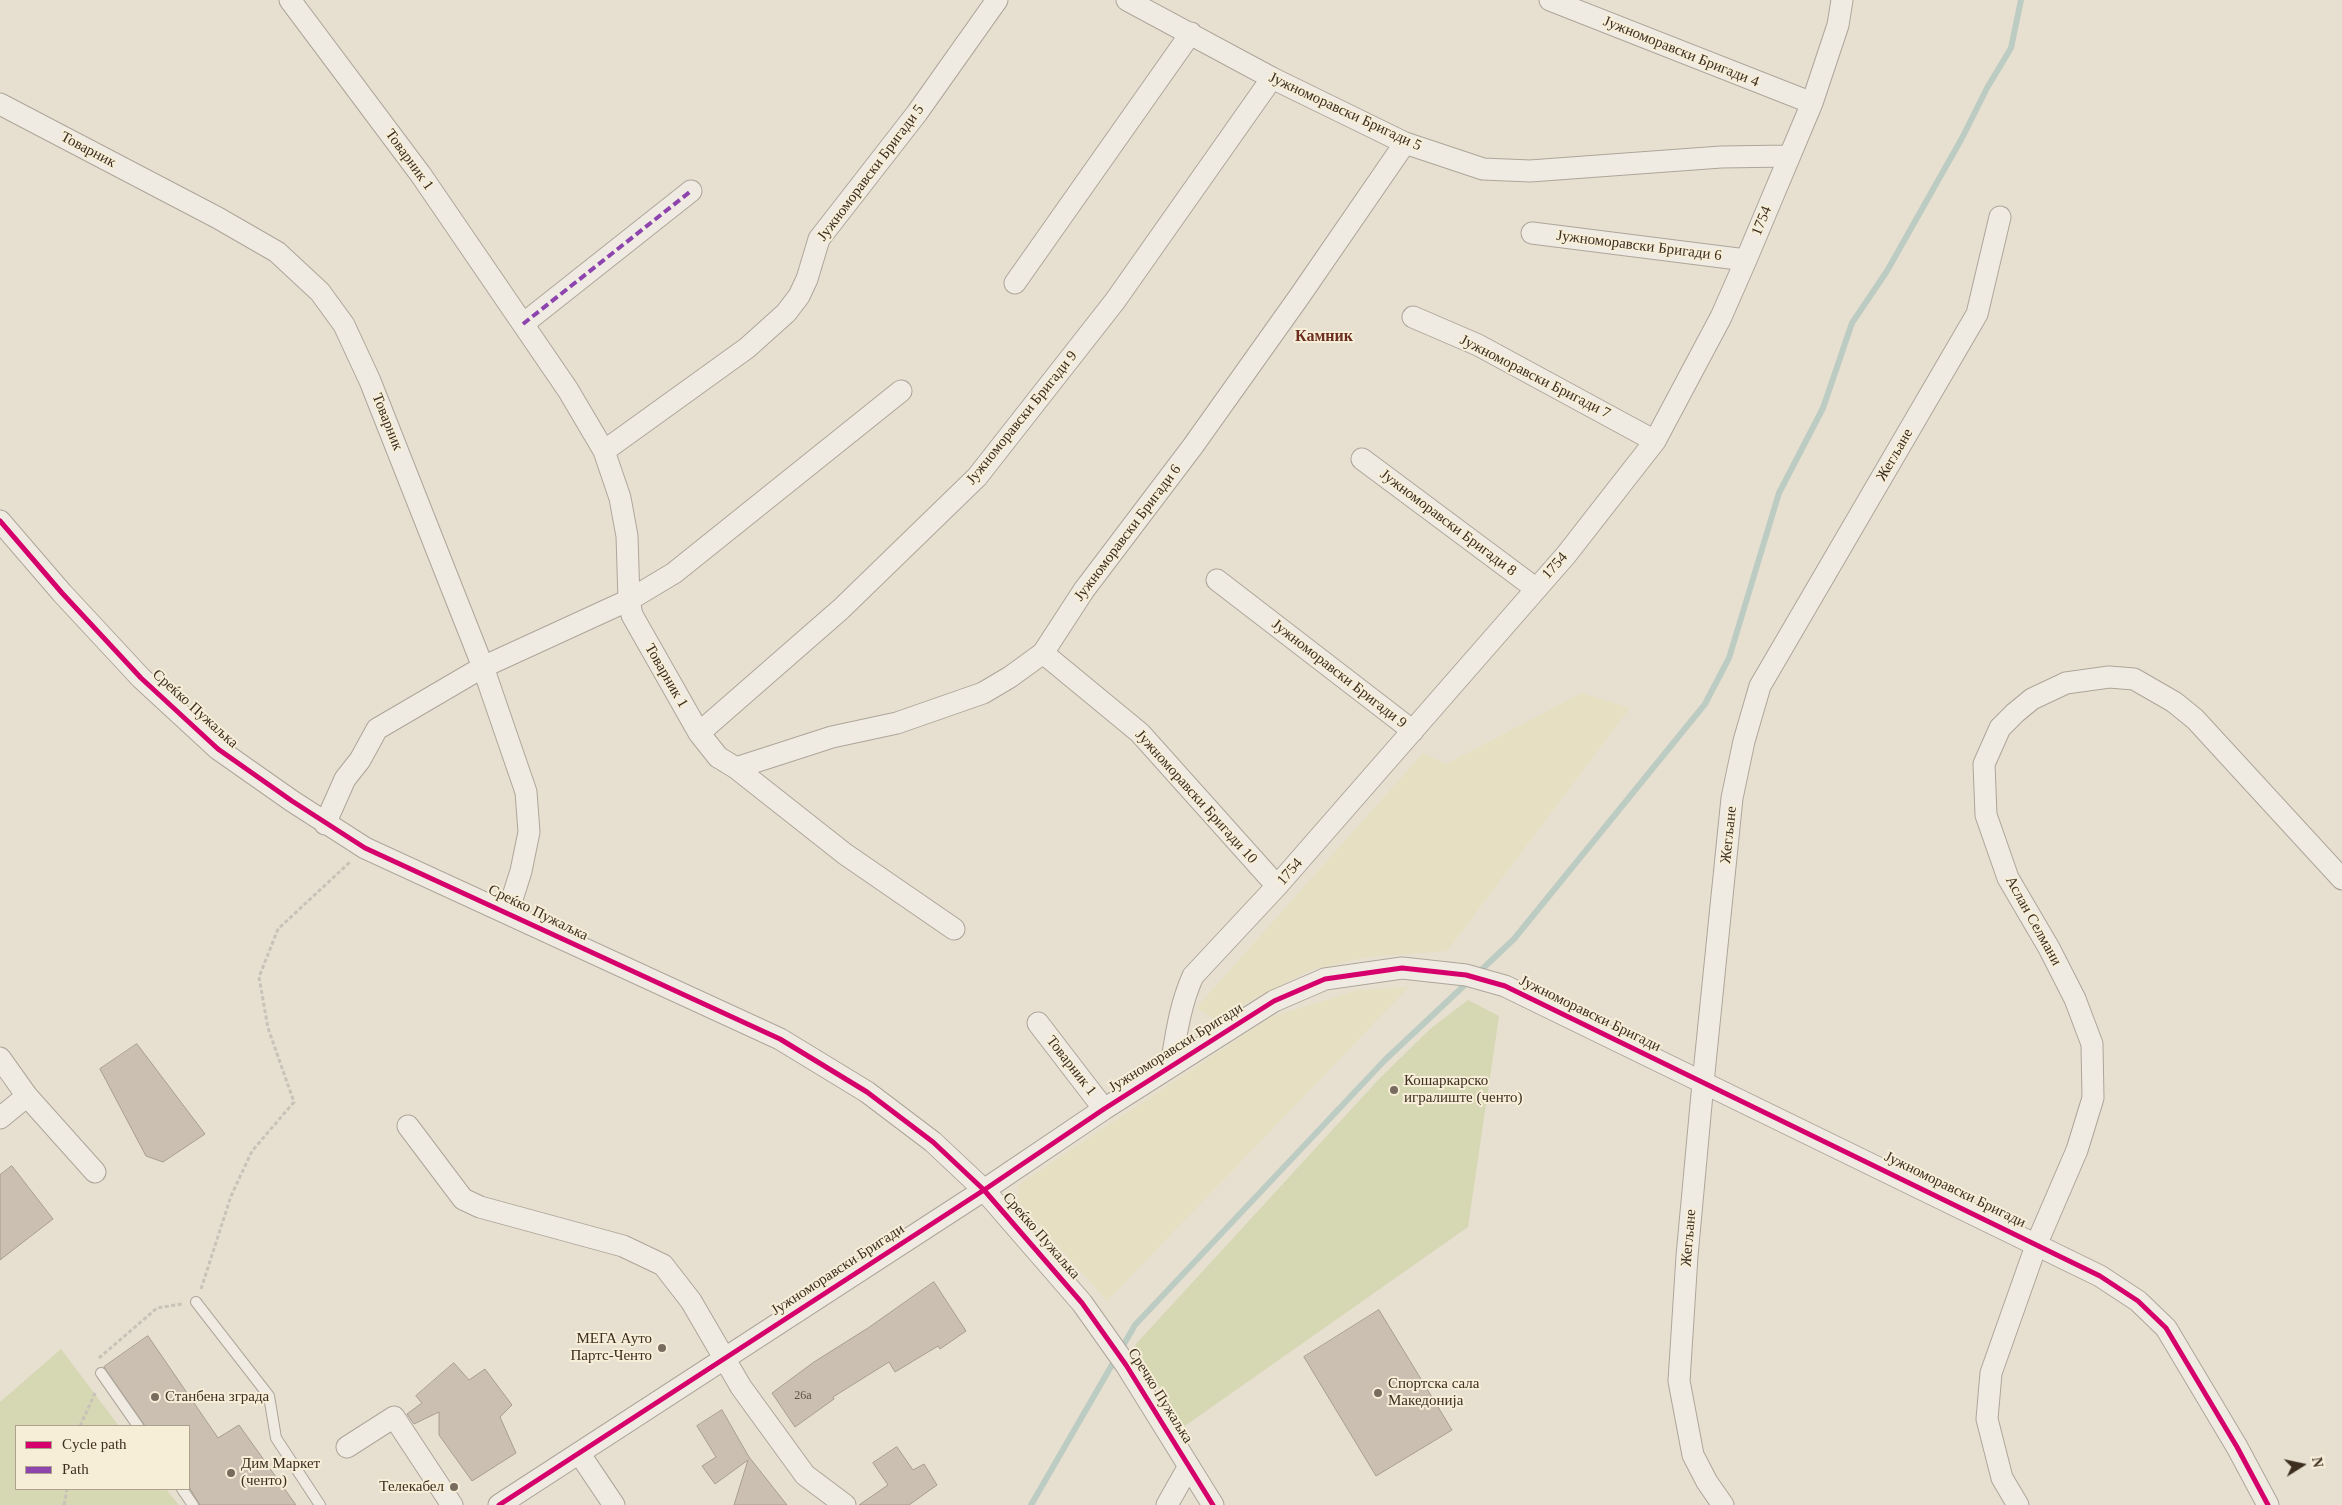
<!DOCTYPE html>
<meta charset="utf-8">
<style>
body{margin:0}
#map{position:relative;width:2342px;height:1505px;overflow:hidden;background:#e7e0d1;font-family:Georgia,serif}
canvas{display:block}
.legend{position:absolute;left:15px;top:1425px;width:175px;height:65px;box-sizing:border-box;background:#f7eed8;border:1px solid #ada18e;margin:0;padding:6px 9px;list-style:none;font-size:15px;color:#3d2e20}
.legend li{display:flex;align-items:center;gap:10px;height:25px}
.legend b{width:25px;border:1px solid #ada18e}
.north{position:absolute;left:2277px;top:1440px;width:50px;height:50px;-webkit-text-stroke:4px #f7eed8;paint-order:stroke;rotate:80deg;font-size:14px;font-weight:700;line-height:20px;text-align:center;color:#3d2e20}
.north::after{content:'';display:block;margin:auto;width:18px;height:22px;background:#3d2e20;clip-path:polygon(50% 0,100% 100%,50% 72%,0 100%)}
</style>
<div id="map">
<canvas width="2342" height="1505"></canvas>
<ul class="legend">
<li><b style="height:6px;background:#d6006c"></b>Cycle path</li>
<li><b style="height:6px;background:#8e44ad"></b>Path</li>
</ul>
<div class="north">N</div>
</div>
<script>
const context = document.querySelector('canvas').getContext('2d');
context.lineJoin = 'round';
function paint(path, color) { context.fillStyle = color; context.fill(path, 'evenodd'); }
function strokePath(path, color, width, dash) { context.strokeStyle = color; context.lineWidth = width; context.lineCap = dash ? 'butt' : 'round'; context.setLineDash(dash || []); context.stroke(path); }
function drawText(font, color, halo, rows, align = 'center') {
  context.font = font + ' Georgia,serif'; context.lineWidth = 4; context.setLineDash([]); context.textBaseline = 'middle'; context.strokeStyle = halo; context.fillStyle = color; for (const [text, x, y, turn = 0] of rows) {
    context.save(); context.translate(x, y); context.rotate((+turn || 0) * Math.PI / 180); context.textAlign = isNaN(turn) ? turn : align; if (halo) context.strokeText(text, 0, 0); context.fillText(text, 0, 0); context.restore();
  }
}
paint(new Path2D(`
 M1582,693L1630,708L1447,951L1368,957L1311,970L1214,1019L1196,1008L1423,753L1446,764Z
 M1409,987L1107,1301L1019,1202L1018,1185L1271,1017L1358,990Z`), '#e6dfc2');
paint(new Path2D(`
 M1468,1000L1499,1016L1468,1227L1182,1428L1135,1345L1379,1079L1430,1029Z
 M61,1349L119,1426H16V1489H166L179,1505H0V1402Z`), '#d6d7b3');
strokePath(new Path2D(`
 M1477,974L1514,939L1705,704L1729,658L1779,493L1823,408L1852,323L1887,271L1962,138L1987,88L2011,48L2021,0
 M1031,1505L1135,1325L1385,1060L1470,980`), '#bcccc2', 6);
const building = new Path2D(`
 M137,1044L205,1134L163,1162L146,1156L100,1069Z
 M12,1166L53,1219L0,1260V1175Z
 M934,1282L966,1331L940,1349L938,1346L895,1372L889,1362L833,1397L834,1399L795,1427L772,1393L814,1362L868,1328Z
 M1379,1310L1452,1430L1376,1476L1304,1357Z
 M148,1336L218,1438L239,1425L296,1505H200L189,1487V1426H145L104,1367Z
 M454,1363L469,1380L485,1369L512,1405L500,1417L516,1453L472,1481L439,1435V1412L414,1424L407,1414L422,1403L416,1396Z
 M722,1410L749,1457L787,1505H734L748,1460L715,1484L702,1466L716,1457L697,1426Z
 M897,1447L913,1470L924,1464L937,1485L909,1505H859L888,1485L873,1463Z`);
paint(building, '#cbbfb2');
strokePath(building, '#a89c90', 1);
const service = new Path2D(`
 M196,1302L269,1396L276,1438L320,1505
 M101,1373L138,1426
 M182,1489L193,1505`);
const minor = new Path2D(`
 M290,0L421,175L568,390L604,451L620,498L627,536L629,600L632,615L699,733L718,757L736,768L845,854L954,929
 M1127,0L1272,78L1405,143L1483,169L1530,171L1721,157L1788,156
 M1550,0L1812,103
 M0,104L218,218L277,252L320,292L344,325L370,381L483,667L526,792L529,832L521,871L508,912
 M1532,233L1746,260
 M1015,283L1191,33
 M1413,317L1478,345L1655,441
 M523,324L691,191
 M604,451L747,348L786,313L799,296L807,279L819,239L917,113L997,0
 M1362,459L1535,588
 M0,521L62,593L141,678L218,749L292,801L365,848L780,1039L867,1092L933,1142L984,1190L1082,1303L1126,1365L1213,1505
 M1217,580L1413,731
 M1043,653L1140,733L1277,886
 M699,733L841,609L977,477L1115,301L1272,78
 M736,768L832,737L897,723L983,693L1010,677L1043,653L1084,590L1193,446L1299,297L1405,143
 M325,824L345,779L360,760L377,729L483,667L629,600L674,573L901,391
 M1038,1023L1104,1109
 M0,1058L27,1096L95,1172
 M1171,1066C1176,1035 1180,1005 1193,976L1277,886L1566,555L1655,441L1721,317L1746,260L1812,103L1838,25L1842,0
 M0,1118L27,1096
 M408,1126L463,1199L480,1207L623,1246L663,1265L691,1301L741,1387L805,1475L845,1505
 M347,1447L394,1417L452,1505
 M579,1453L614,1505
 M499,1505L984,1190L1104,1109L1274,1001L1325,979L1402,968L1466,975L1505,986L2100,1276L2138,1301L2166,1328L2237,1447L2268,1505
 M1167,1505L1189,1466
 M1723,1505L1707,1482L1693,1455L1679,1381L1687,1256L1703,1083L1732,798L1744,741L1760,686L1977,314L2000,217
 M2018,1505L2002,1478L1987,1419L1991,1373L2037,1243L2077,1150L2093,1098L2092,1044L2075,999L2049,948L2008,878L1986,815L1984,764L2000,728L2015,713L2032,699L2066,683L2109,677L2134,679L2174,702L2195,719L2342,879`);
strokePath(service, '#ada599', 12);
strokePath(minor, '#ada599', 23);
strokePath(new Path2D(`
 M201,1289L231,1196L252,1151L294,1102L268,1028L259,977L278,929L350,862
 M99,1358L157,1308L182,1304
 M80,1426L96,1391
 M64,1505L67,1489`), '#c8c2b9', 3, [4, 2.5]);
strokePath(service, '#efebe3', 10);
strokePath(minor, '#efebe3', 21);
strokePath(new Path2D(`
 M523,324L691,191`), '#8e44ad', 4, [8, 4]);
strokePath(new Path2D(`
 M0,521L62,593L141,678L218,749L292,801L365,848L780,1039L867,1092L933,1142L984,1190L1082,1303L1126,1365L1213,1505
 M499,1505L984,1190L1104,1109L1274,1001L1325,979L1402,968L1466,975L1505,986L2100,1276L2138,1301L2166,1328L2237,1447L2268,1505`), '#d6006c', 5);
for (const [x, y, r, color] of [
 [1394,1090,5,"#786c5e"],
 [662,1348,5,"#786c5e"],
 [1378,1393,5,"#786c5e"],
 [155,1397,5,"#786c5e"],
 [231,1473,5,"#786c5e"],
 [454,1487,5,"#786c5e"]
]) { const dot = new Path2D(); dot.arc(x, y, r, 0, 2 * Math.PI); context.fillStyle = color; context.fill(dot); strokePath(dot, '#f7eed8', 2); }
drawText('12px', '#605244', null, [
 ["26а",803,1396]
]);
drawText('15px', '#3d2e20', '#f7eed8', [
 ["Јужноморавски Бригади 4",1681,52,22],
 ["Јужноморавски Бригади 5",1345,112,25],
 ["Товарник",88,150,28],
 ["Товарник 1",409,160,54],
 ["Јужноморавски Бригади 5",871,173,-53],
 ["1754",1762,221,-68],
 ["Јужноморавски Бригади 6",1639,246,7],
 ["Јужноморавски Бригади 7",1535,377,27],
 ["Јужноморавски Бригади 9",1022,418,-51],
 ["Товарник",387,422,68],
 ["Жегљане",1895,455,-60],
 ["Јужноморавски Бригади 8",1448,523,37],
 ["Јужноморавски Бригади 6",1128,533,-53],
 ["1754",1555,566,-48],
 ["Јужноморавски Бригади 9",1339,674,38],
 ["Товарник 1",666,676,60],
 ["Среќко Пужаљка",195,709,42],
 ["Јужноморавски Бригади 10",1196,797,48],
 ["Жегљане",1729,835,-84],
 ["1754",1290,872,-49],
 ["Среќко Пужаљка",538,913,26],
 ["Аслан Селмани",2033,921,61],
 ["Јужноморавски Бригади",1590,1014,26],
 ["Јужноморавски Бригади",1176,1048,-32],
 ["Товарник 1",1071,1066,52],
 ["Јужноморавски Бригади",1955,1190,26],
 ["Среќко Пужаљка",1041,1236,49],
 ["Жегљане",1689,1238,-85],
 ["Јужноморавски Бригади",838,1270,-33],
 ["Сречко Пужаљка",1160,1396,58]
]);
drawText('15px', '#3d2e20', '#f7eed8', [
 ["Кошаркарско",1404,1081],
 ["игралиште (ченто)",1404,1098],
 ["МЕГА Ауто",652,1339,"right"],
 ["Партс-Ченто",652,1356,"right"],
 ["Спортска сала",1388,1384],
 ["Македонија",1388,1401],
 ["Станбена зграда",165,1397],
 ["Дим Маркет",241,1464],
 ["(ченто)",241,1481],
 ["Телекабел",444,1487,"right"]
], 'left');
drawText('bold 16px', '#6b2e1e', '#f7eed8', [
 ["Камник",1324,337]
]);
</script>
